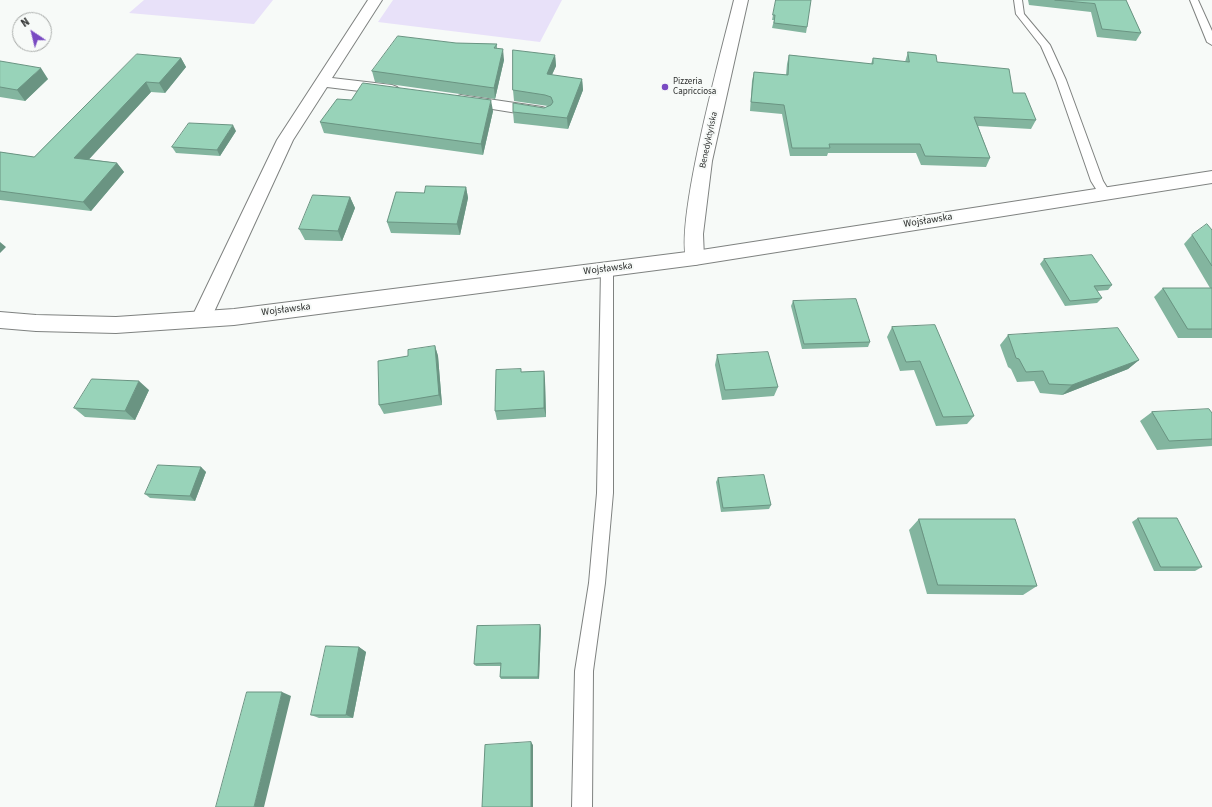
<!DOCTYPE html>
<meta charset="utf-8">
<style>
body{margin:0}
#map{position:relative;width:1212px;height:807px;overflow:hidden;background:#f7faf8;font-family:"Source Sans 3",sans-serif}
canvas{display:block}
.north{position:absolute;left:12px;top:12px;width:40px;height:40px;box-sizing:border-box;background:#f7faf8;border:1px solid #a5a8a6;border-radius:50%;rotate:325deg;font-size:11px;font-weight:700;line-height:16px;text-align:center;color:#2b2d2c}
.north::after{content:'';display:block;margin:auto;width:14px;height:18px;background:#794ac2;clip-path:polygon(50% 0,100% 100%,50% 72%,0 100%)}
</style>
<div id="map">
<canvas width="1212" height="807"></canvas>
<div class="north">N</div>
</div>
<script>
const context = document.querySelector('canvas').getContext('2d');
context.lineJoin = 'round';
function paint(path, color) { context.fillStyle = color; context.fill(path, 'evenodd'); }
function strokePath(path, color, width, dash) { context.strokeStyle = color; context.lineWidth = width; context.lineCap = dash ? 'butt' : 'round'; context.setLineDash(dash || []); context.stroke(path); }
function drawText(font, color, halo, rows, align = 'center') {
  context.font = font + ' "Source Sans 3",sans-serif'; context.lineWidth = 4; context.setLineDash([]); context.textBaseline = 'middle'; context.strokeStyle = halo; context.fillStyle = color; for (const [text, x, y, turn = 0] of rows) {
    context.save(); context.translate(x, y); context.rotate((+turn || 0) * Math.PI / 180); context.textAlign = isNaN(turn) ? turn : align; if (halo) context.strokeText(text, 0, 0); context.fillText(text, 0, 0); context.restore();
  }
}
paint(new Path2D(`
 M144,0H273L254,24L129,13Z
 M393,0H562L540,42L378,22Z`), '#e8e1f9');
const lane = new Path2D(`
 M1014,0H1022L1024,14L1050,45L1066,80L1103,181L1111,194L1109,197H1101L1091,181L1056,80L1041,46L1016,14Z
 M1190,0H1198L1212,31V45L1207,42Z
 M607,265L611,266L613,269V493L605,583L593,671L592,807H572L575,671L589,583L597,493L601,269L603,266Z`);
const street = new Path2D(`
 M368,0H382L332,78L392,85L397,87L400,90L397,93L392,95L327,87L293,140L208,325L201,327L194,325L191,319L277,140Z
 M734,0H748L712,161L703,234L704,258L702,263L695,265L688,263C671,233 724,42 734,0Z
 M461,95L542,107L548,109L550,112L548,115L542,117L455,103L453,100L455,97Z`);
const secondary = new Path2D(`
 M1212,171V183L695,265L234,325L116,333L36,331L0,328V312L36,315L116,317L234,309L695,251Z`);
strokePath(lane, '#7f8280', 2);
strokePath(street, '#7f8280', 2);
strokePath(secondary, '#7f8280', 2);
paint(lane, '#fff');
paint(street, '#fff');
paint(secondary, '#fff');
paint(new Path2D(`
 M776,0L807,27L806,33L772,28L774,20H772Z
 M1028,0H1126L1141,33L1136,41L1097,37L1091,12L1029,5Z
 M456,43L497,44V49L504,60L495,99L375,82L372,71Z
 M908,52L937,62L1013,93L1036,120L1031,129L978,126L990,158L986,167L921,165L916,153H828L827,156H790L782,114L750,111L752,81L754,72L786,75L787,64L789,55L871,64L873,58L905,62Z
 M555,55L556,66L552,75L582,79L583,90L568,129L514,123L513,112L544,108L548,106L514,101L513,90Z
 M181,58L186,67L165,93L151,92L89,159L117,163L124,172L91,211L0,200V152L34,157Z
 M0,61L48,79L25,101L0,97Z
 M493,111L483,155L324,133L320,122Z
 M236,131L220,156L176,153L172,147Z
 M466,187L468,198L460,235L391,233L387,222L424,193Z
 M350,197L355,208L342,241L305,240L299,229Z
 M1212,230V338H1178L1154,297L1163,288H1210L1184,244L1192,235Z
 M1044,259L1112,285L1108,290L1097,291L1102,298L1097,303L1065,306L1040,264Z
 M793,301L870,342L868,347L802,349L791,306Z
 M892,327L974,416L967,424L936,426L914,370L900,371L887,337Z
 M1008,335L1139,360L1128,369L1062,395L1040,393L1034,381L1017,382L1011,369L1008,367L1000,345Z
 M435,346L438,356L442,405L384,414L379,405L408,356Z
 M717,355L778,387L774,396L722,400L715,365Z
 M544,371L545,381L546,417L497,420L495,411L521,372Z
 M149,390L135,420L85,417L74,408Z
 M1152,412L1212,413V446L1157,450L1140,421Z
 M201,467L206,472L195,501L150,498L145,494Z
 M718,478L771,505L769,509L721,512L716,482Z
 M1138,518L1202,567L1195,571H1154L1132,522Z
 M919,519L1037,586L1023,595L927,594L909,530Z
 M541,628L539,679H501L500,677L501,666H476L474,664Z
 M359,647L366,652L353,718H319L311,715Z`), '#83b59f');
paint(new Path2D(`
 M503,49L504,60L495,99L494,88Z
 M555,55L556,66L547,85V74Z
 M181,58L186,67L165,93L159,83Z
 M41,68L48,79L25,101L17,90Z
 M582,79L583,90L568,129L567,118Z
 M146,82L151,92L82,167L74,158Z
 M491,100L493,111L483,155L481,144Z
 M233,125L236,131L220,156L217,150Z
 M117,163L124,172L91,211L83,202Z
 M466,187L468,198L460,235L457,224Z
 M350,197L355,208L342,241L338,231Z
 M0,242L6,247L0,253Z
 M435,346L438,356L442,405L439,395Z
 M1139,360L1128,369L1062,395L1072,385Z
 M544,371L545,381L546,417L544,408Z
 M139,381L149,390L135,420L125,411Z
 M201,467L206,472L195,501L190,496Z
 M540,625L541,628L539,679L538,677Z
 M359,647L366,652L353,718L346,715Z
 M282,692L291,696L264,807H254Z
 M531,742L533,745V807H531Z`), '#6a9482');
const building = new Path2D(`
 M776,0H811L807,27L774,23L775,15H773Z
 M1055,0H1126L1141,33L1102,29L1095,4Z
 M398,36L456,43L497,44L494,48L503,49L494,88L372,71Z
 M513,50L555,55L547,74L582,79L567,118L513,112V103L544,108L551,105L553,102L551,97L545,95L513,90Z
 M908,52L936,55L937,62L1009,69L1013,93H1025L1036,120L974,117L990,158L925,156L920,144H829L830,148H792L784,105L751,102L754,72L788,75L789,55L873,64V58L909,62Z
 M137,54L181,58L159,83L146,82L74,158L117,163L83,202L0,191V152L34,157Z
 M0,61L41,68L17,90L0,87Z
 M363,83L491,100L481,144L320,122L337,99L351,100Z
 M189,123L233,125L217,150L172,147Z
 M426,186L466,187L457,224L387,222L396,192L424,193Z
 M313,195L350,197L338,231L299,229Z
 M1207,224L1212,230V266L1192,235Z
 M1092,255L1112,285L1094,286L1102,298L1070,301L1044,259Z
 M1163,288H1212V329H1188Z
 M856,299L870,342L804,344L793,301Z
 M935,325L974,416L943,417L920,361L906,362L892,327Z
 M1118,328L1139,360L1072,385L1049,384L1043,371L1026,372L1019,359L1016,358L1008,335Z
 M435,346L439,395L379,405L378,361L408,356V350Z
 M768,352L778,387L725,390L717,355Z
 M521,369V372L544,371V408L495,411L496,370Z
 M92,379L139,381L125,411L74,408Z
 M1209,409L1212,413V439L1169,441L1152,412Z
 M158,465L201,467L190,496L145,494Z
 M764,475L771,505L723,508L718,478Z
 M1138,518H1177L1202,567H1161Z
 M919,519H1015L1037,586L938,585Z
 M540,625L538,677H500L501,663L474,664L477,626Z
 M326,646L359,647L346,715H311Z
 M247,692H282L254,807H216Z
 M531,742V807H482L485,745Z`);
paint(building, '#98d3b9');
strokePath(building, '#6a9482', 1);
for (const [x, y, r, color] of [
 [665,87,4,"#794ac2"]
]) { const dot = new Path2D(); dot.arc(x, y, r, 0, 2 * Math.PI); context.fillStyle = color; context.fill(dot); strokePath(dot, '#f7faf8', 1.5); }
drawText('9px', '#2b2d2c', '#f7faf8', [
 ["Pizzeria",673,82],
 ["Capricciosa",673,92]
], 'left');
drawText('9px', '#2b2d2c', '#f7faf8', [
 ["Benedyktyńska",709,140,-78]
]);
drawText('10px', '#2b2d2c', '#f7faf8', [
 ["Wojsławska",928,221,-9],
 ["Wojsławska",608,269,-7],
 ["Wojsławska",286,310,-7]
]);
</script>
